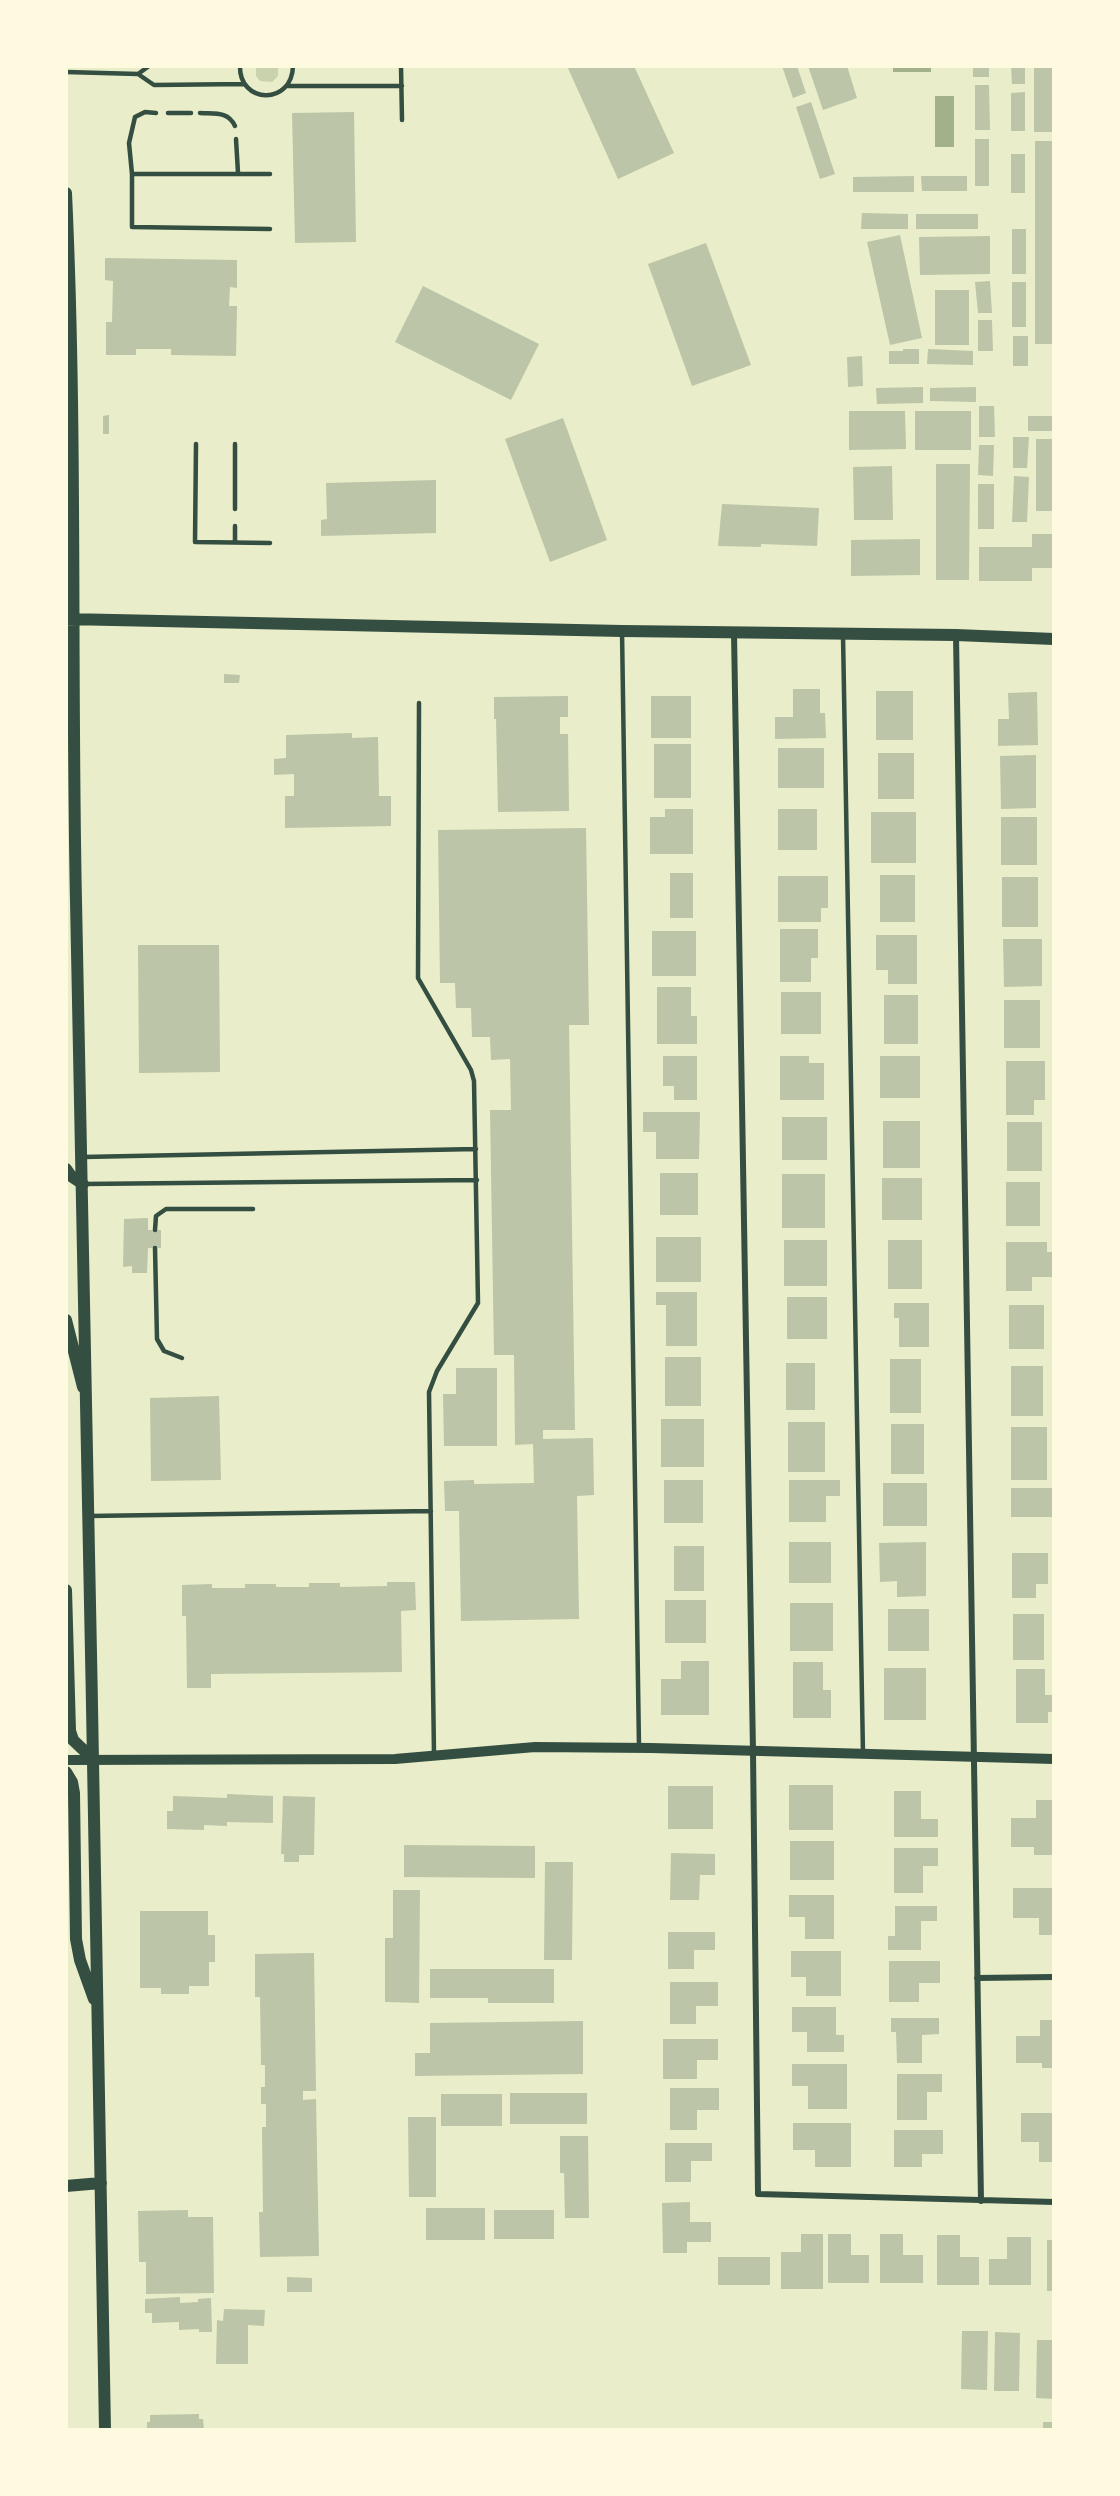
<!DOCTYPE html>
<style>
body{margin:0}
#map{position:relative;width:1120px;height:2496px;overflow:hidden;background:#e9edc9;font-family:"Public Sans",sans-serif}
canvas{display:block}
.frame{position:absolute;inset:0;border:68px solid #fefae0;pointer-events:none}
</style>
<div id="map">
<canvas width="1120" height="2496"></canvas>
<div class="frame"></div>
</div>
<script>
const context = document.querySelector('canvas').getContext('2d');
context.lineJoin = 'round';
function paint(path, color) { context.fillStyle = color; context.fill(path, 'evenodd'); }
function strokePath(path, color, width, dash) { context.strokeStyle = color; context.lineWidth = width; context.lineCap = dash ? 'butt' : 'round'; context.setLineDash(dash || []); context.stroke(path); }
paint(new Path2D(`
 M256,66H278V76L272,82L260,81L256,76Z`), '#cad2ad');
paint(new Path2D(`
 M893,66H931V72H893Z
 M935,96H954V147H935Z`), '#a3b18a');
paint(new Path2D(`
 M567,66H634L674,153L618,179Z
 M782,66H797L806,93L793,98Z
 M808,66H847L857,98L823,110Z
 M973,66H989V77H973Z
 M1011,66H1025V84H1012Z
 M1034,66H1054V132H1034Z
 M975,85H989L990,130H975Z
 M1025,92V131H1011V93Z
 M811,102L835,174L820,179L796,107Z
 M354,112L356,242L295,243L292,113Z
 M975,139H989V186H975Z
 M1035,141H1054V344H1035Z
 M1011,154H1025V193H1011Z
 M914,176V192H853V177Z
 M921,176H967V191H922Z
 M862,213L908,214V229H861Z
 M916,214H978V229H916Z
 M1012,229H1026V274H1012Z
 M900,235L922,338L890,345L867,242Z
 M990,236V274L920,275L919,237Z
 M706,243L751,365L692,386L648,264Z
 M105,258L237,260V288L230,287L229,306H237L236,356L171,355V349H136V355H106V322H112L113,281L105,280Z
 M990,281L992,313H978L975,282Z
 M1012,282H1026V327H1012Z
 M423,286L539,344L511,400L395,342Z
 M935,290H969V345H935Z
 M978,320H992L993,351H978Z
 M1013,336H1028V366H1013Z
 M903,349H919V364H889V351H903Z
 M928,349L973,351V365L927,364Z
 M862,356L863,386L848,387L847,357Z
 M923,387V403L877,404L876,388Z
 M976,387V402L930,401V388Z
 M979,406H994L995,437H979Z
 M849,411H905L906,449L849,450Z
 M915,411H971V450H915Z
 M109,415V434H103V416Z
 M1028,416H1054V431H1028Z
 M563,418L607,540L550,562L505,439Z
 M1013,437H1029L1027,468H1013Z
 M1036,439H1054V511H1036Z
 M979,445H994L993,476L978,475Z
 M936,464H970L969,580H936Z
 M892,466L893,520H854L853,467Z
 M1014,476L1029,477L1027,522H1012Z
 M436,480V533L321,536V520L327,519L326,483Z
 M978,484H994V529H978Z
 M722,504L819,508L817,546L761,544V547L718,546Z
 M1032,534H1054V568H1032V581H979V547H1032Z
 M920,539V575L851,576V540Z
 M224,674L240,675L239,683H224Z
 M793,689H820V713H825L826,738L775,739V717H793Z
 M876,691H913V740H876Z
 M1037,692L1038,745L998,746V719H1009L1008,693Z
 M568,696V717H560V734H568L569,811L498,812L496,719H494V697Z
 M651,696H691V738H651Z
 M352,733V738L378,737L379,796H391V826L285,828V796H294V774L274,775V759L286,758V735Z
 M654,744H691V798H654Z
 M778,748H824V788H778Z
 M878,753H914V799H878Z
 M1036,755V808L1001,809L1000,756Z
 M665,809H693V854H650V817H665Z
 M778,809H817V850H778Z
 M871,812H916V863H871Z
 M1001,817H1037V865H1001Z
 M586,828L589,1025H569L575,1430H543V1439L593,1438L594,1495L577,1496L579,1619L461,1621L459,1511H445L444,1481L474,1480V1484L534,1483L533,1444L515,1445L514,1355H494L490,1110H511L510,1059L491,1060L490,1037H472L471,1008H456L455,983H440L438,830Z
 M670,873H693V918H670Z
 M880,875H915V922H880Z
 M778,876H828V908H821V922H778Z
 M1002,877H1038V927H1002Z
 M780,929H818V958H811V982H780Z
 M652,931H696V976H652Z
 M876,935H917V984H888V970H876Z
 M1003,939H1042V986L1004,987Z
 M138,945H219L220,1072L139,1073Z
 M657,987H691V1016H697V1044H657Z
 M781,992H821V1034H781Z
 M884,995H918V1044H884Z
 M1004,1000H1040V1048H1004Z
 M663,1056H697V1100H674V1086H663Z
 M780,1056H809V1063H824V1100H780Z
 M880,1056H920V1098H880Z
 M1006,1061H1045V1100H1034V1115H1006Z
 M643,1112H700L699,1159H656V1132H643Z
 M782,1117H827V1160H782Z
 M883,1121H920V1168H883Z
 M1007,1122H1042V1171H1007Z
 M660,1173H698V1215H660Z
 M782,1174H825V1228H782Z
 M882,1178H922V1220H882Z
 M1006,1182H1040V1226H1006Z
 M148,1218V1230H161V1248H148L147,1273H132V1266L123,1267L124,1219Z
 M656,1237H701V1282H656Z
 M784,1240H827V1286H784Z
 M888,1240H922V1289H888Z
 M1006,1242H1047V1252H1054V1277H1032V1291H1006Z
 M656,1292H697V1346H666V1305H656Z
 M787,1297H827V1339H787Z
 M894,1303H929V1347H899V1318H894Z
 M1009,1305H1044V1349H1009Z
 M665,1357H701V1406H665Z
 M890,1359H921V1413H890Z
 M786,1363H815V1410H786Z
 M1011,1366H1043V1416H1011Z
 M456,1368H497V1446H444L443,1394H456Z
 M219,1396L221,1480L151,1481L150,1398Z
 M661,1419H704V1467H661Z
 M788,1422H825V1472H788Z
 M891,1424H924V1474H891Z
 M1011,1427H1047V1480H1011Z
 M664,1480H703V1523H664Z
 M789,1480H840V1496H826V1522H789Z
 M883,1483H927V1526H883Z
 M1011,1488H1052V1517H1011Z
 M789,1542H831V1583H789Z
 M926,1542V1596L897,1597V1581L880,1582L879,1543Z
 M674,1546H704V1591H674Z
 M1012,1553H1048V1584H1036V1598H1012Z
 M387,1582H415L416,1610L401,1611L402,1672L211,1674V1688H187L186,1616H182V1585L212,1584V1588H245V1584H276V1587H309V1583H340V1587L387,1586Z
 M665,1600H706V1643H665Z
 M790,1603H833V1651H790Z
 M888,1609H929V1651H888Z
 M1013,1614H1044V1660H1013Z
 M681,1661H709V1715H661V1679H681Z
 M793,1662H823V1690H831V1718H793Z
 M884,1668H926V1720H884Z
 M1016,1669H1045V1695H1053V1712H1048V1723H1016Z
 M789,1785H833V1830H789Z
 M668,1786H713V1829H668Z
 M894,1791H921V1819H938V1837H894Z
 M227,1794L273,1796V1823L227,1822V1826L204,1825V1830L167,1829V1811H173V1796L227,1798Z
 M283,1796L315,1797L314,1855H299V1862H284V1854H281Z
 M1036,1800H1054V1855H1034V1847H1011V1818H1036Z
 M790,1841H834V1880H790Z
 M404,1845L535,1846V1878L404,1877Z
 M894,1848H938V1866H923V1893H894Z
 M671,1853L715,1854V1875H700L699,1900H670Z
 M545,1862H573L572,1960H544Z
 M1013,1888H1054V1935H1039V1918H1013Z
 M393,1890H420L419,2003L385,2002V1938H393Z
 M789,1895H834V1939H805V1917H789Z
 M895,1906H937V1921H921V1950H888V1936H895Z
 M140,1911H208V1935H215V1962H209V1986H189V1994H161V1988H140Z
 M668,1932H715V1950H694V1969H668Z
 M791,1951H841V1996H806V1977H791Z
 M314,1953L316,2091H303V2100L316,2099L319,2256L260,2257L259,2212H263L262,2127H266V2104H261V2087H265V2065H261L260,1997H255V1954Z
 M889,1961H940V1983H919V2002H889Z
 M430,1969H554V2003H488V1998H430Z
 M670,1982H718V2006H696V2024H670Z
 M792,2007H836V2035H844V2052H807V2032H792Z
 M891,2018H939V2034L922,2035V2063H897L896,2032H891Z
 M1040,2020H1054V2068H1042V2063H1016V2036H1040Z
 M583,2021V2074L415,2076V2053H430V2023Z
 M663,2039H718V2060H697V2079H663Z
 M792,2064H847V2109H808V2086H792Z
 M897,2074H942V2092H927V2120H897Z
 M670,2088H719V2110H697V2130H670Z
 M510,2093H587V2124H510Z
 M441,2094H502V2126H441Z
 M1021,2113H1054V2162H1039V2142H1021Z
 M408,2117H436V2197H409Z
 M793,2123H851V2167H815V2150H793Z
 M894,2130H943V2154H922V2167H894Z
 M560,2136H588L589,2218H565L564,2173H560Z
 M665,2143H712V2161H691V2182H665Z
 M690,2202V2222H711V2242H687V2253H663L662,2203Z
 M426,2208H485V2240H426Z
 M188,2210V2217H213L214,2293L146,2294V2262H139L138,2211Z
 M494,2210H554V2239H494Z
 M801,2234H823V2289H781V2252H801Z
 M828,2234H851V2255H869V2283H828Z
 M880,2234H903V2255H923V2283H880Z
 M937,2235H960V2257H979V2285H937Z
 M1007,2237H1031V2285H989V2259H1007Z
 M1047,2240H1054V2291H1047Z
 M718,2257H770V2285H718Z
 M287,2277L312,2278V2292H287Z
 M180,2297V2303L198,2302V2299L211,2298L212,2332H199V2329L179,2330V2322L152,2323V2313H145V2299Z
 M224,2309L265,2310L264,2326L248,2325V2364H216L217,2320L223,2321Z
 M962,2331H988L987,2390L961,2389Z
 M995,2332L1020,2333L1019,2391H994Z
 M1037,2340H1054V2399L1036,2398Z
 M199,2414V2419H203L204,2430H147V2422H150V2415Z
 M1043,2422H1054V2430H1043Z`), '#bcc5a7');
strokePath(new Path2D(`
 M240,66C239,104 292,106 293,66
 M401,66L402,120
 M66,72L138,74L154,85L244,84
 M138,74L149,66
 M287,86H402
 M168,113H191
 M200,113C215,114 228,111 235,126
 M236,139L238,173
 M132,174L129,143L135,117L145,112L156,113
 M270,174H132V227L270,229
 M196,444L195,542L270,543
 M235,509V444
 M235,542V526
 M622,631L639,1747
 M843,635L863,1754
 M419,703L418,978L471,1070L474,1081L478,1303L437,1371L429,1392L434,1755
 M83,1157L476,1149
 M83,1184L477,1180
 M155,1230L156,1216L166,1209H253
 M155,1248L157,1339L164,1351L182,1358
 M89,1516L431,1511`), '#344e41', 4.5);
strokePath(new Path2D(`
 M734,633L753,1751L758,2194L1054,2202
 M956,635L981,2201
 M977,1978L1054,1977`), '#344e41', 6);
strokePath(new Path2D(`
 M66,1760L395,1759L535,1747L651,1748L1054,1759`), '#344e41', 10);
strokePath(new Path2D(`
 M66,193C77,429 71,665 76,901C86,1411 97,1920 105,2430
 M67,619L622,631L956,635L1054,639
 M66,1169L71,1176L83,1184
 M66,1320L83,1387
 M66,1590L70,1731L73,1740L94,1760
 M66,1772L72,1782L74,1793L76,1939L80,1960L94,1999
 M66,2186L101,2183`), '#344e41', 12);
</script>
